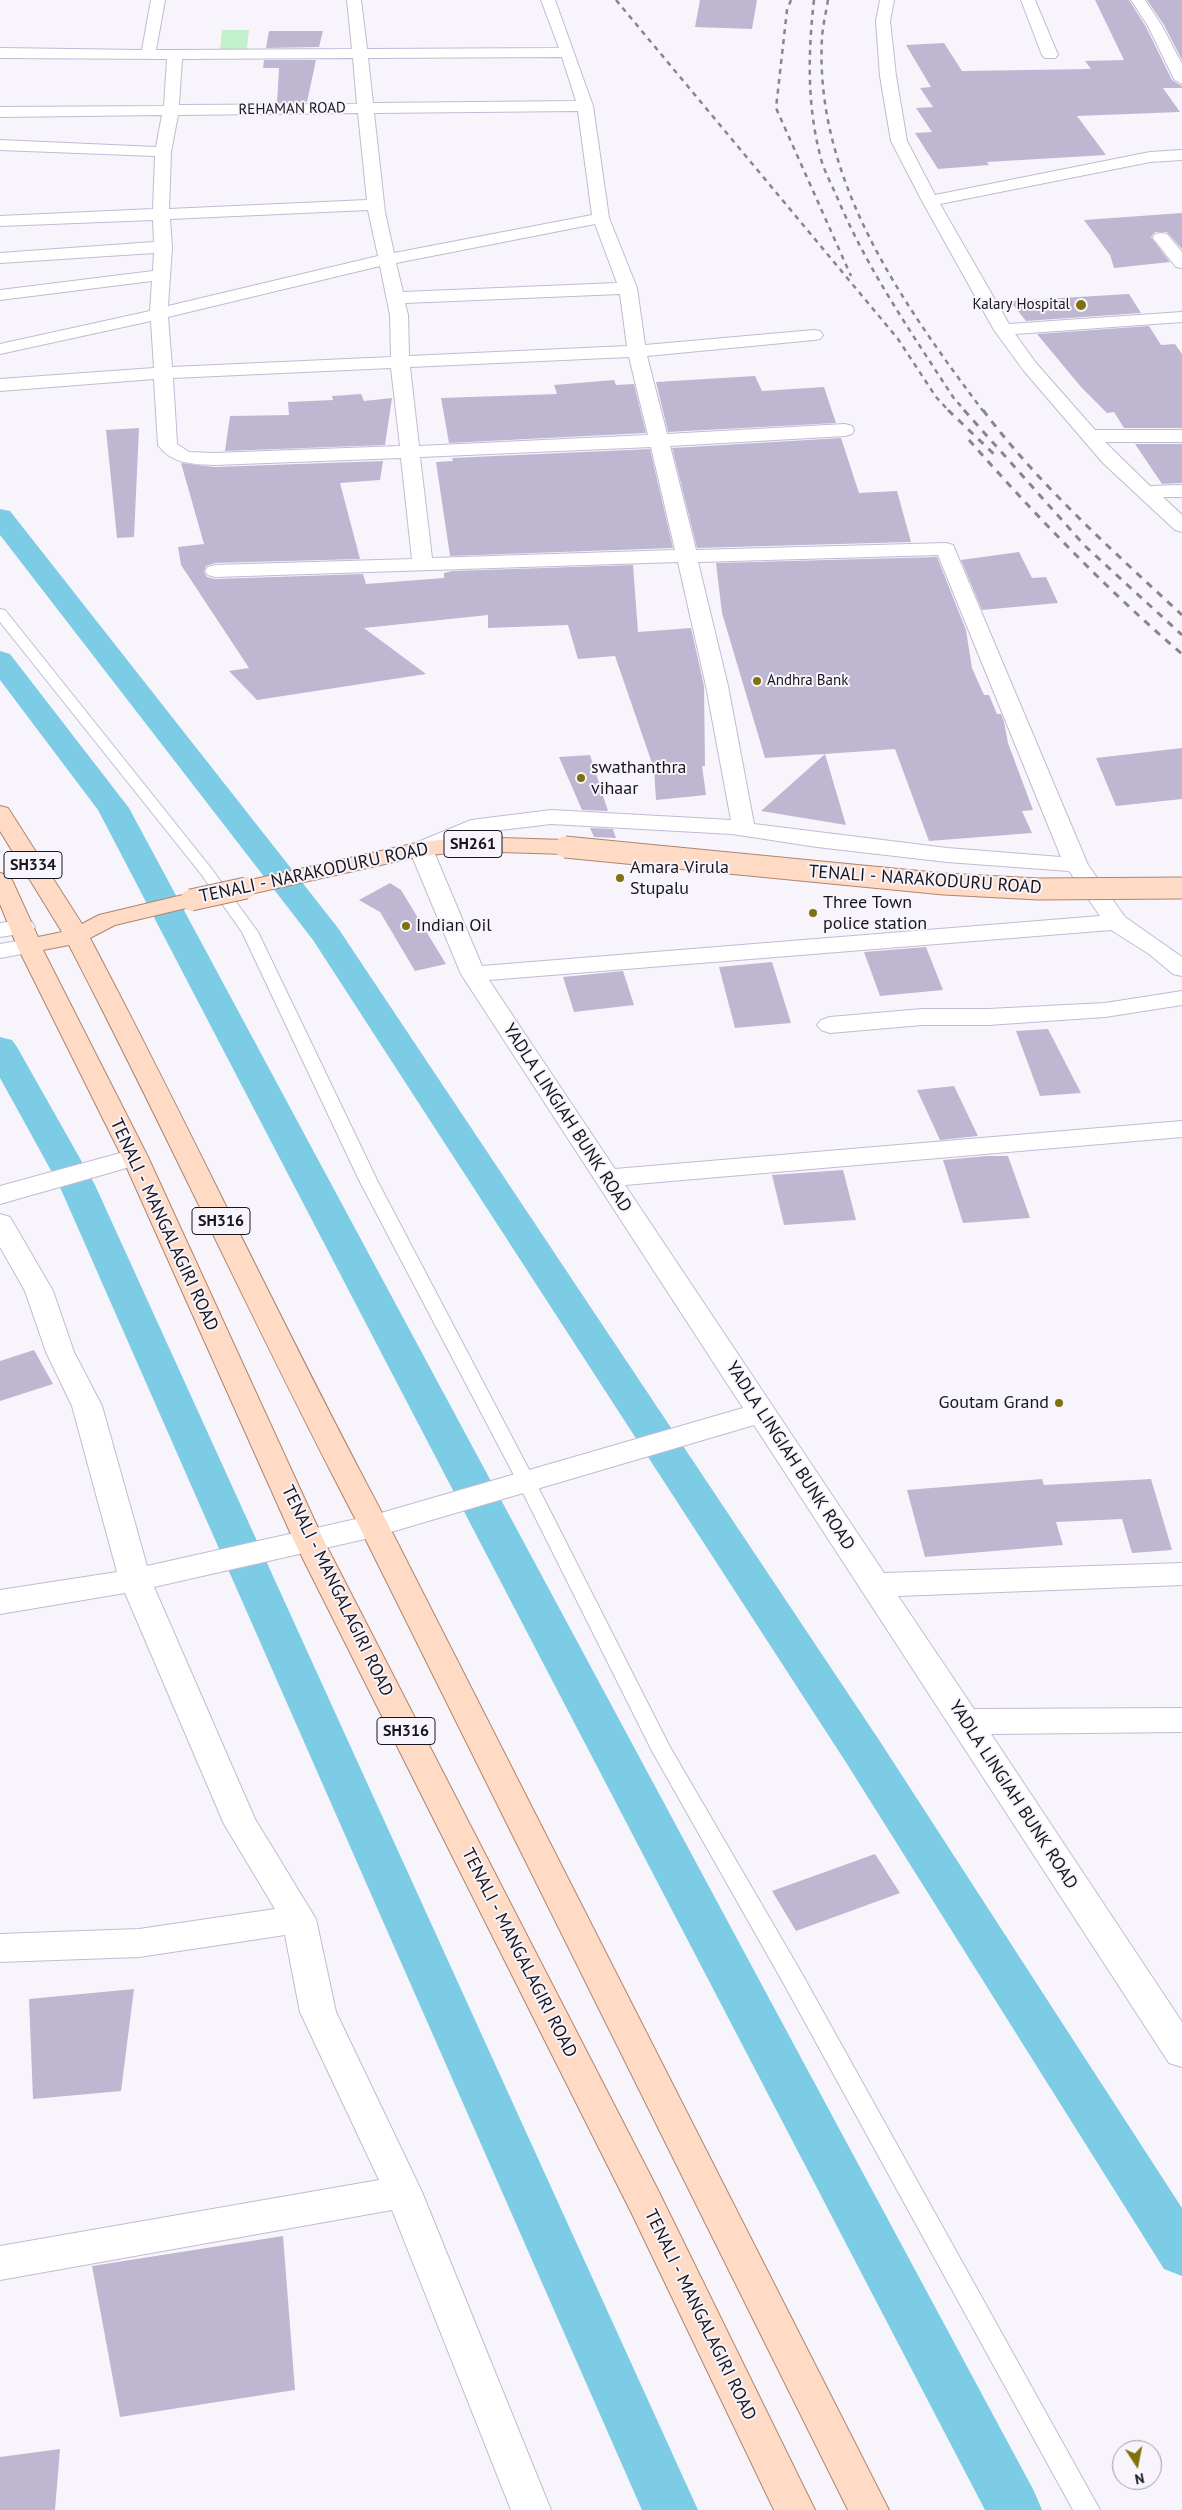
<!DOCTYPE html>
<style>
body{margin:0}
#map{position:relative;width:1182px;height:2510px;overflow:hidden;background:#f7f5fb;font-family:"PT Sans",sans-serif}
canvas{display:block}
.north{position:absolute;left:1112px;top:2440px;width:50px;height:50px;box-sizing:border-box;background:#f7f5fb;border:1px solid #9e9ba3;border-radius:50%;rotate:169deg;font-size:14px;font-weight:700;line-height:20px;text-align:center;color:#18151f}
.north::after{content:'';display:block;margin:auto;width:18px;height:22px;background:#80700e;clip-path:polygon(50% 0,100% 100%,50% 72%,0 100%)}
</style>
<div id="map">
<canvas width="1182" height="2510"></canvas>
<div class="north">N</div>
</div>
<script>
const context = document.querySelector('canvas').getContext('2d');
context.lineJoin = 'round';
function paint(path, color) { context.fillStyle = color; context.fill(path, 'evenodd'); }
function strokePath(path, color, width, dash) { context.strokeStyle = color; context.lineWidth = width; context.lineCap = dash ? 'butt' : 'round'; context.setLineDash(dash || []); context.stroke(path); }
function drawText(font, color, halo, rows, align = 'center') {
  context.font = font + ' "PT Sans",sans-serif'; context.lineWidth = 4; context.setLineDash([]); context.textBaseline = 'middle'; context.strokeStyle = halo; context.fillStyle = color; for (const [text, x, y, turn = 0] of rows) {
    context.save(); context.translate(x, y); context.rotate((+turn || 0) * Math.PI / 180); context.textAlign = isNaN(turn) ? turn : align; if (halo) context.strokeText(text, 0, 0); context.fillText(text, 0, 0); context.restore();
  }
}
paint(new Path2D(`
 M222,30H249L247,49H220Z`), '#c2f0ca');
paint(new Path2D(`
 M0,509L10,511L338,928L879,1740L1182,2208V2276L1164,2269L847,1764L313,940L0,535Z
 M0,651L10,654L129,808L1034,2491L1042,2510H985L98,810L0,680Z
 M0,1037L12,1040L17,1047L95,1185L698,2510H642L59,1185L0,1078Z`), '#7dcce6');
paint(new Path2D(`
 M700,0H757L752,29L695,27Z
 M1095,0H1129L1146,27L1172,80L1182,86V88H1163L1180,112L1077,116L1106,155L987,162L989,165L938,169L915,133L932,132L916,108L933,107L920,88L931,87L906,45L944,43L962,71L1091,69L1085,61L1124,60Z
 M1147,0H1182V60L1164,25Z
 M269,31H323L319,47L266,48Z
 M264,60H316L307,102L277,103L279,68H263Z
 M1182,213V249L1167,232H1155L1151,237L1170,262L1114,268L1110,255L1084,220Z
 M1129,294L1141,313L1026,321L1010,301Z
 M1149,326L1161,345L1175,344L1182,354V428H1124L1114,412L1107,413L1081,387L1037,334Z
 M755,376L762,391L824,387L836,423L668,432L656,382Z
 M614,380L616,385L634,384L646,433L449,443L441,398L557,394L554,385Z
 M361,394L364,401L392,398L385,445L225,451L230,416L289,415L288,402L333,400L332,396Z
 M139,428L134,537L117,538L106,430Z
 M841,438L859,493L897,491L911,542L697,548L672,448Z
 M1135,444H1182V483L1162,484Z
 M650,449L673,548L450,556L436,462L453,461L452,458Z
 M383,461L380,480L340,483L360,559L215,563L206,566L204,572L207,577L215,579L363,574L366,584L444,578V573L452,571L633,565L638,632L691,628L704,686L705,766H702L706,795L656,800L654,769L615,656L578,659L568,625L488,628V615L364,628L426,674L257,700L229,671L249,668L181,565L178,547L204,544L181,463L214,467Z
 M1019,552L1032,578L1046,577L1058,603L982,610L961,560Z
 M937,557L966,630L972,668L984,695H989L997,714H1001L1004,722L1008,743L1033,810L1022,811L1032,833L929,841L895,749L825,754L846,825L761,811L825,754L765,758L722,613L716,563Z
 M1182,748V799L1116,806L1096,758Z
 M590,755L608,811L582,810L559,757Z
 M590,828L613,829L616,838L594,837Z
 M390,883L401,890L446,964L415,971L380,912L359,900Z
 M926,947L943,990L880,996L864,952Z
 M772,962L791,1023L735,1028L719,967Z
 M623,971L634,1005L574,1012L563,977Z
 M1048,1029L1081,1093L1040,1096L1016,1031Z
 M954,1086L978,1136L940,1140L917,1090Z
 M987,1156H1008L1030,1218L963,1223L943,1160Z
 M843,1170L856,1220L784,1225L772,1175Z
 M34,1350L53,1384L0,1401V1361Z
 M1042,1479L1044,1485L1151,1479L1172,1550L1132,1553L1122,1519L1056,1522L1063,1545L925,1557L907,1490Z
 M875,1854L900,1893L796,1931L772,1891Z
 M134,1989L121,2091L33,2099L29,1999Z
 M283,2236L295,2390L120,2417L92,2266Z
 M60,2449L55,2510H0V2457Z`), '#bfb7d2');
const lane = new Path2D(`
 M0,609L5,610L211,868L258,932L377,1180L535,1481L670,1747L801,1972L1100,2510H1073L785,1986L652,1751L517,1481L359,1180L242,932L201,874L0,622Z`);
const street = new Path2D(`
 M151,0H165L156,50H175L352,49L347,0H361L367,49L559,48L541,0H555L593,106L609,218L637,288L645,345L814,330L820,331L823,335L820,339L814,340L647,356L667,434L845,424L852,426L854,430L852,434L845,436L670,446L696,550L946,543L953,545L1088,865L1125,917L1182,957V976L1173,974L1149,954L1111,930L489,980L615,1169L1182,1121V1137L625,1185L884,1573L1182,1563V1585L898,1596L974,1709L1182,1708V1732L991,1734L1182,2022V2067L1169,2063L754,1425L374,1537L154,1587L255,1819L316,1919L336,2012L422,2192L551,2510H511L392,2210L0,2280V2246L379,2180L300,2012L285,1935L139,1957L0,1962V1934L139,1929L275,1909L224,1824L125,1593L0,1614V1590L117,1572L72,1406L46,1352L25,1291L0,1247V1214L10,1217L53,1291L74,1352L102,1406L147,1566L374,1515L743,1408L461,974L409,849L413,844L471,820L551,810L731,820L706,686L678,562L215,577L208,575L205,571L208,567L215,565L412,559L401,458L214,465C193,464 171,464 158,445L154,379L0,391V379L154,368L151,321L0,354V344L150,311L152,281L0,300V290L153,271L154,253L0,263V253L154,242L153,220L0,226V216L153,209L155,156L0,150V140L156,147L162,115L0,117V107L164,106L167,59L0,58V48L142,50ZM562,57L576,101L373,103L368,58ZM353,58L357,104L179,105L182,59ZM578,111L592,215L394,253L385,212L374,113ZM358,113L367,200L169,209L171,152L178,115ZM368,210L378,256L168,306L172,247L170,219ZM595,224L617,283L403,292L396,263ZM380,266L390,315L391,357L172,367L168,317ZM620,294L627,346L409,356L408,315L405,303ZM629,357L648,435L419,446L410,367ZM391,368L400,446L214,453L189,452L177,444L173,378ZM651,447L675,550L432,558L420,457ZM938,555L1061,857L947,848L754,824L728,686L698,562ZM551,824L732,834L817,847L947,862L1069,871L1100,916L482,966L434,852L476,833Z
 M880,0H894L890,21L896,76L907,141L935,195L1150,152L1182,150V160L1150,162L940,204L1009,324L1182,312V322L1015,334L1036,363L1095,430H1182V442H1105L1150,486L1182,485V497H1163L1182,515V532L1175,530L1103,463L1024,371L994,330L922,201L891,141L880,76L876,21Z
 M1021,0H1035L1058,55L1055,58H1045L1042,55Z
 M1131,0H1145L1162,26L1182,64V84L1174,79L1148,26Z
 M1161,233L1167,234L1182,252V268L1176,267L1153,238L1155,234Z
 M1182,991V1005L1105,1017L988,1025H922L830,1033L821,1030L817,1025L821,1020L830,1017L922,1009H988L1105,1003Z
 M135,1149L144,1151L148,1157L144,1163L0,1204V1186Z`);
const secondary = new Path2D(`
 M23,920L32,922L35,927L32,932L0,937V923Z
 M29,939L38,941L41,946L38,951L0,958V944Z`);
const primary = new Path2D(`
 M0,806L8,808L82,924L99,915L191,893L199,895L203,900L199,905L115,925L90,938C193,1133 285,1332 389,1526L889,2510H848L359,1526C258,1334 169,1137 69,945L43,950L148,1157L324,1541L658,2190L815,2510H774L632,2214L294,1541L122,1157L17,946L0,904V873L8,875L12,880L38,937L62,932L0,831Z
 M469,837L565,840L573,842L577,847L573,852L565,854L469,851L421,856L246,895L238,893L234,888L238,883L246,881L421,842Z`);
strokePath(lane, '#c2bad5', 2);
strokePath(street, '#c2bad5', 2);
strokePath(secondary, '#c2bad5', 2);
strokePath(primary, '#ae8570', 2);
paint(lane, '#fff');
paint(street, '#fff');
paint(secondary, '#fff');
paint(primary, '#ffdac4');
strokePath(new Path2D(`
 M616,0L898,339L936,397L949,411
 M791,0L787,10L776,108L851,276
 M814,0C808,52 807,104 820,155C823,169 831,183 837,197C867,269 911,332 953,397L965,411
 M828,0C826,12 823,25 822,37C814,179 902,303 983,411`), '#88858d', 2.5, [5, 5]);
strokePath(new Path2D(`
 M948,410L997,457
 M964,410L1085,546L1182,635
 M983,410C1040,486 1112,550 1182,615
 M969,440C1036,516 1105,588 1182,654`), '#88858d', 3, [7, 7]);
const primaryBridge = new Path2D(`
 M565,847L944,884L1038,889L1182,888
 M191,900L246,888`);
strokePath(primaryBridge, '#ae8570', 23, []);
strokePath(primaryBridge, '#ffdac4', 21);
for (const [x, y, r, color] of [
 [1081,305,6,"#80700e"],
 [757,681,5,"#80700e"],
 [581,778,5,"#80700e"],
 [620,878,5,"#80700e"],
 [813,913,5,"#80700e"],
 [406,926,5,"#80700e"],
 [1059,1403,5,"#80700e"]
]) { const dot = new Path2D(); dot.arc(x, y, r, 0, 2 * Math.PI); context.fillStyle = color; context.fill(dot); strokePath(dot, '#f7f5fb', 2); }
drawText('15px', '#18151f', '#f7f5fb', [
 ["REHAMAN ROAD",292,109,-1]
]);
drawText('15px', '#18151f', '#f7f5fb', [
 ["Kalary Hospital",1070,305],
 ["Andhra Bank",767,681,"left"]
], 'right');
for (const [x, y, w] of [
 [473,844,58],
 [33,865,58],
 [221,1221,58],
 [406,1731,58]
]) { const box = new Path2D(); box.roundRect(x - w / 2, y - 13.5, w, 27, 4); context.fillStyle = '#f7f5fb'; context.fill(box); strokePath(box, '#18151f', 1); }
drawText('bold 16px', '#18151f', null, [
 ["SH261",473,844],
 ["SH334",33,865],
 ["SH316",221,1221],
 ["SH316",406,1731]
]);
drawText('18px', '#18151f', '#f7f5fb', [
 ["swathanthra",591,768],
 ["vihaar",591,789],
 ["Amara Virula",630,868],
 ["Stupalu",630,889],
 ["Three Town",823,903],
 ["police station",823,924],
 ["Indian Oil",416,926],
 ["Goutam Grand",1049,1403,"right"]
], 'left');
drawText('18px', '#18151f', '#f7f5fb', [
 ["TENALI - NARAKODURU ROAD",314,873,-12],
 ["TENALI - NARAKODURU ROAD",925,880,4],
 ["YADLA LINGIAH BUNK ROAD",567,1118,57],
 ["TENALI - MANGALAGIRI ROAD",164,1225,65],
 ["YADLA LINGIAH BUNK ROAD",790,1456,57],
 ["TENALI - MANGALAGIRI ROAD",337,1591,64],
 ["YADLA LINGIAH BUNK ROAD",1013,1795,57],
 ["TENALI - MANGALAGIRI ROAD",519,1953,63],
 ["TENALI - MANGALAGIRI ROAD",700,2315,64]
]);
</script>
